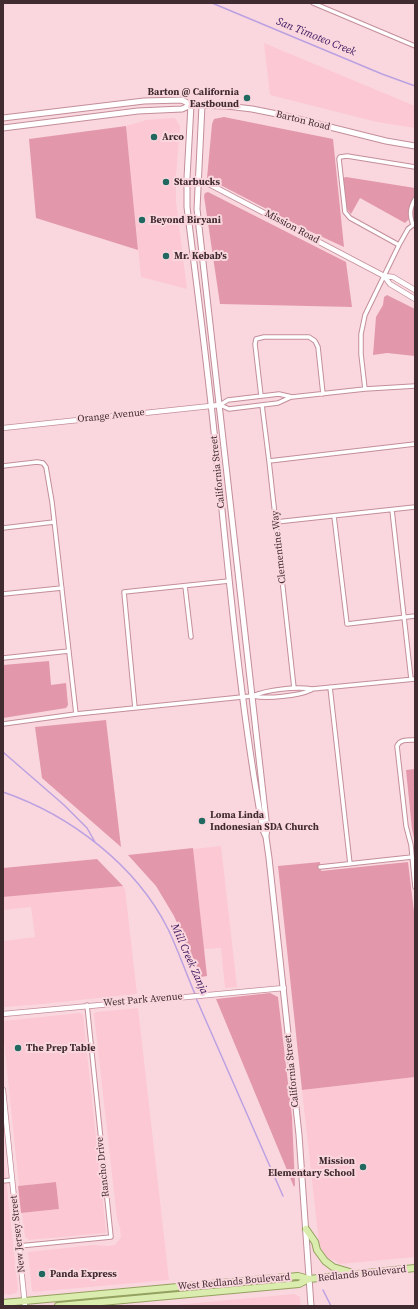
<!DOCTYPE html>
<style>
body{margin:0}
#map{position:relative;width:418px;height:1309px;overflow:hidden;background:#fad7de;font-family:"Source Serif 4",serif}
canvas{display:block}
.frame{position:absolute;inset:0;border:4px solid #402b30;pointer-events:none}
</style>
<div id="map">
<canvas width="418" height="1309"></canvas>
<div class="frame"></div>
</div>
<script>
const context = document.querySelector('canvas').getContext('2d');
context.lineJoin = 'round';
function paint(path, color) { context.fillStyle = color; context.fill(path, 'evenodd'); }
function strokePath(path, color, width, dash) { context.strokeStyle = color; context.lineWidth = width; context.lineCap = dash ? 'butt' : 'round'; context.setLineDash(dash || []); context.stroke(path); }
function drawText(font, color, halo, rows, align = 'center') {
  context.font = font + ' "Source Serif 4",serif'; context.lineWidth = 4; context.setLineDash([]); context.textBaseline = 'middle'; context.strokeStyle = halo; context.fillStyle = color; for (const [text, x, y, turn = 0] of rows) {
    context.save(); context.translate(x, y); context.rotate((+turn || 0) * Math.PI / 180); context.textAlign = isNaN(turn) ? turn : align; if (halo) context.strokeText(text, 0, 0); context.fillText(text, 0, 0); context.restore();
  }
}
paint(new Path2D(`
 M264,43L415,106V128L377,122L270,95Z
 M175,118L180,126L176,176V201L187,289L141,277L126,126L146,120Z
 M221,846L237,987L225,988L221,948L204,949L193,849Z
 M123,886L125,889L137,994L42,1004L4,1007L3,1006V941L35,937L31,907L3,910V897Z
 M138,1008L169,1280L34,1292L32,1291L28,1252L93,1245L108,1246L115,1245L121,1237L120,1228L117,1219L94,1014L96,1012Z
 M80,1013L83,1015L106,1231L105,1233L29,1240L25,1237L22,1213L59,1209L56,1182L19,1186L3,1032V1021Z
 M415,1077V1257L340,1264L336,1261L327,1258L319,1244L302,1090Z
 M3,1151L18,1289L16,1293L9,1295L3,1294Z
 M294,1294L300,1297L301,1306H165Z`), '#fcc8d4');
paint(new Path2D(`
 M224,117L333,139L344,247L305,229L207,178L212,124L214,119Z
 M126,126L138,250L36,218L29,139Z
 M346,177L415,188V218L408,220L405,223L360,198L351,214L346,208L343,178Z
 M208,192L346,262L352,307L220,304L204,196L205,193Z
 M387,295L415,309V356L387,353L373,355L376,317L383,305L384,297Z
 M49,661L51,685L66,683L68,705L66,708L3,718V665Z
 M106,720L121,847L42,778L35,727Z
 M415,769V843L412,829L406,770Z
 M193,848L207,976L201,977L174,916L156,886L128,855Z
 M97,859L123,886L3,897V868Z
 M320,862L321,871L408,862L415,920V1077L302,1090L278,866Z
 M270,993L278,997L292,1117L295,1185L294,1187L216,999Z
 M56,1182L59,1209L21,1213L18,1186Z`), '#e298aa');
strokePath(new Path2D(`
 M212,3L382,74L415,86
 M3,752L64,805L87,828L95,842
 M3,792C70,815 136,865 168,929C178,950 186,973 195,994
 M196,998L283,1196
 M323,1290L331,1306`), '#bba1e1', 1.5);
const minor = new Path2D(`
 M313,3L415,46
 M413,225C409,214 410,208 415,199
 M399,245L350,218L345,212L339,159L340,157L347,156L415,167
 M365,389L361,354V334L365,315L399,245L408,229L413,225
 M261,396L255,344L256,339L264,337H309L315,341L318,347L323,394
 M220,405L228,400L279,394L292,397L365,389L415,386
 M220,405L229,409L278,403L291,397
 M262,405L269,461L294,688
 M269,461L415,444
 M3,466L37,462L43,463L46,467L52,502L76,714
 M392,510L411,679
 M334,516L347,624L415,616
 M276,522L415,507
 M3,528L54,522
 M185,586L191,637
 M3,594L62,588
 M3,658L69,651
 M330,687L350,864
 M253,696C267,699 298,696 311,690
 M135,708L124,592L229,581
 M3,724L76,714L252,696C267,690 296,686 312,689L415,679
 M415,740C408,740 400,739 397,746L406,826L411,845L415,887
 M320,867L412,857
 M3,1181L12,1180
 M19,1246L111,1237L87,1005`);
const tertiary = new Path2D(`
 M198,182L207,183L384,276L393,277L415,290
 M384,276L390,284L415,299
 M3,428L220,405
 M3,1014L284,988
 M3,1090L25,1306`);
const secondary = new Path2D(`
 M191,105L187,178V207C197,288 208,370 216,451C229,577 240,704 263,830L266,837L269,858L299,1135L311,1306
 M202,105L197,209L267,829L266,836
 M3,118L144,101L182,100L191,105
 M3,128L138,111L182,109L191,105L227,106L252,109L282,115L386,141L415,146`);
const primary = new Path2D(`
 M306,1229L315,1242L317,1250L325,1261L333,1267L353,1273
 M3,1303L298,1276L309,1279
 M58,1306L299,1284L309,1279L415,1268`);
strokePath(minor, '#c38e9a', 5.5);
strokePath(tertiary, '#c38e9a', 6);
strokePath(secondary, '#c38e9a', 7);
strokePath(primary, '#94a15f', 8);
strokePath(minor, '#fff', 3.5);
strokePath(tertiary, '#fff', 4.5);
strokePath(secondary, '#fff', 5);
strokePath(primary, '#daecae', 6);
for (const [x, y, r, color] of [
 [247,98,4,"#216960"],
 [154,137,4,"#216960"],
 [166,182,4,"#216960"],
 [142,220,4,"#216960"],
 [166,256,4,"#216960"],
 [202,821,4,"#216960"],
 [18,1048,4,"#216960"],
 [363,1167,4,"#216960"],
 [42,1274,4,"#216960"]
]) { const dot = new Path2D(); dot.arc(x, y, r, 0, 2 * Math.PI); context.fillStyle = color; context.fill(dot); strokePath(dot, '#fad7de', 1.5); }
drawText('bold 10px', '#402b30', '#fad7de', [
 ["Barton @ California",239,92,"right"],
 ["Eastbound",239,104,"right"],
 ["Arco",162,137],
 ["Starbucks",174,182],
 ["Beyond Biryani",150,220],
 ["Mr. Kebab's",174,256],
 ["Loma Linda",210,815],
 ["Indonesian SDA Church",210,827],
 ["The Prep Table",26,1048],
 ["Mission",355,1161,"right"],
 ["Elementary School",355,1173,"right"],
 ["Panda Express",50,1274]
], 'left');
drawText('10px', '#402b30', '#fad7de', [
 ["Barton Road",303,121,14],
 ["Mission Road",292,227,28],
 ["Orange Avenue",111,416,-6],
 ["California Street",218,472,-96],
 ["Clementine Way",279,547,-96],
 ["West Park Avenue",143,1000,-5],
 ["California Street",292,1071,-96],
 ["Rancho Drive",103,1167,-96],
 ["New Jersey Street",18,1234,-96],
 ["Redlands Boulevard",362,1274,-6],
 ["West Redlands Boulevard",234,1282,-5]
]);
drawText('italic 11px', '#3a135e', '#fad7de', [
 ["San Timoteo Creek",316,37,22],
 ["Mill Creek Zanja",189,959,66]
]);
</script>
